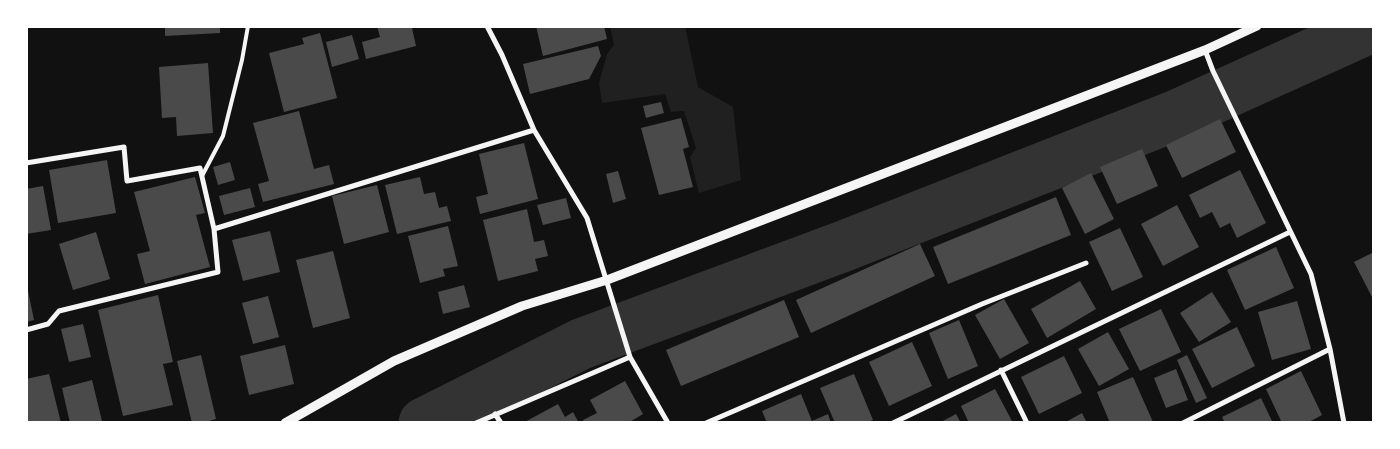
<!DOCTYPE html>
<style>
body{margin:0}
#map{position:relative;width:1400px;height:449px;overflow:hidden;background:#111;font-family:Raleway,sans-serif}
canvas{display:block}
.frame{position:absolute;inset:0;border:28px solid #fff;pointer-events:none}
</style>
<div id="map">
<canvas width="1400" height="449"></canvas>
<div class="frame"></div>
</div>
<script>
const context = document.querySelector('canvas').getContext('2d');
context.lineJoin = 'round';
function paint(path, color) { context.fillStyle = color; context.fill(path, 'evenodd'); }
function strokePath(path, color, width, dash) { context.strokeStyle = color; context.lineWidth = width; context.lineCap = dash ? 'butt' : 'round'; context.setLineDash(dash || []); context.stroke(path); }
paint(new Path2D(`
 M610,26H685L698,87L733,107L741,180L699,193L690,157L696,148L684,111L671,112L665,94L602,103L599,83L607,54L614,45Z`), '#202020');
strokePath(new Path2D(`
 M424,423L581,344L844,246L1177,115L1374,26`), '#333', 51);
paint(new Path2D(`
 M165,26H220V33L165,36Z
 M377,26H416L412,28L416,46L366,59L362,42L380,37Z
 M536,26H604L607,39L543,56Z
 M320,33L337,98L284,112L269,53L304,44L302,38Z
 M352,35L359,59L332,67L326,42Z
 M598,46L601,56L589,79L530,94L523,64Z
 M208,63L213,133L177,136L176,117L162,118L159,67Z
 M661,102L664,113L646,118L643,106Z
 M299,111L314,169L329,165L334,184L263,202L258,184L269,181L253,123Z
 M681,118L689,147L683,149L693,187L659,195L641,128Z
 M1220,119L1236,152L1182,178L1166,145Z
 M524,143L538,199L480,214L476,197L488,194L479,154Z
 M1142,149L1158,186L1117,204L1100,167Z
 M107,160L116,213L58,223L49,170Z
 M230,162L235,180L218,185L213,167Z
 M1240,170L1266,223L1237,238L1230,223L1220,228L1212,212L1200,218L1189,195Z
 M618,171L626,199L613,203L606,174Z
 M1091,173L1114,219L1085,234L1062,188Z
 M195,177L205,213L196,215L210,267L145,284L137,254L150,251L134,192Z
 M420,177L424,194L435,192L439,208L447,206L451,221L397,234L385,185Z
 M377,185L389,232L344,244L332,196Z
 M43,186L51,230L26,234V189Z
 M250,188L255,207L224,215L219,196Z
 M1056,197L1071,235L948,284L933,247Z
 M566,198L571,218L543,225L537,205Z
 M1177,205L1199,247L1163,266L1141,224Z
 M527,209L534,242L544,240L548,256L535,259L538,271L498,281L483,220Z
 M448,226L458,266L443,269L445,276L420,283L408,236Z
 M1120,228L1143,277L1112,291L1089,242Z
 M270,231L280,272L243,281L232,240Z
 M96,232L110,279L73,290L59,244Z
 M920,244L935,276L811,333L796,300Z
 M1276,247L1294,288L1245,310L1227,270Z
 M333,251L350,318L313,328L296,260Z
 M1374,252V296L1372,297L1354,262Z
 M26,281L34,320L26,322Z
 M1080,281L1096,309L1047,338L1031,309Z
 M464,285L470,307L443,314L438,292Z
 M1212,292L1231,322L1199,342L1180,313Z
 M158,295L173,362L163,364L173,405L123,416L98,310Z
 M268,296L279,337L253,344L242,303Z
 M1004,299L1029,343L1000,359L975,315Z
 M784,300L799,337L681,386L666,350Z
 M1297,301L1311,349L1272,360L1258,312Z
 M1161,309L1181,352L1140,371L1119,329Z
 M959,320L978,366L948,379L929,333Z
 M83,324L91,357L69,362L61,329Z
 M1237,327L1255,366L1212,388L1192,349Z
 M1108,332L1129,369L1099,386L1078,349Z
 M912,342L932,386L889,406L869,362Z
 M285,345L294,384L249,395L240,356Z
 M201,355L216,419L202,423H192L177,361Z
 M1187,355L1207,398L1196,403L1177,360Z
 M1064,356L1082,393L1039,414L1021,377Z
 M1176,369L1188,400L1166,408L1154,378Z
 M1301,371L1322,415L1307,423H1282L1266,389Z
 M49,374L61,423H26V379Z
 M854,374L873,420L865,423H835L820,388Z
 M1133,377L1153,422L1110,423L1097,392Z
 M92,380L102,421L70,423L62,388Z
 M625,381L643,414L628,423H584L583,420L597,413L590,400Z
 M995,389L1013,423H969L961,406Z
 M801,394L812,421L828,414L831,423H767L762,411Z
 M1261,398L1273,423H1225L1222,417Z
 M558,404L565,417L573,412L579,423H523Z
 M1082,413L1087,423H1064Z
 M956,414L961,423H939Z`), '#4a4a4a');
strokePath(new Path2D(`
 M202,176L223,136L242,60L248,26`), '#f5f5f5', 4);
strokePath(new Path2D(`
 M487,26L502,55L534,130L587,218L630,357L668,423
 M1205,50L1213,71L1311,274L1330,349L1344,423
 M26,163L124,147L127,181L200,168L214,229L218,272L59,311L48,324L26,330
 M214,229L534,130
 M1001,370L1027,423
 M495,414L501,423
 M476,423L630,357
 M706,423L982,304L1086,263
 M893,423L1290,232
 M1183,423L1330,349`), '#f5f5f5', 5);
strokePath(new Path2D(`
 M285,423L394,361L522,306L607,280L1205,50L1257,26`), '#f5f5f5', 9);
</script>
